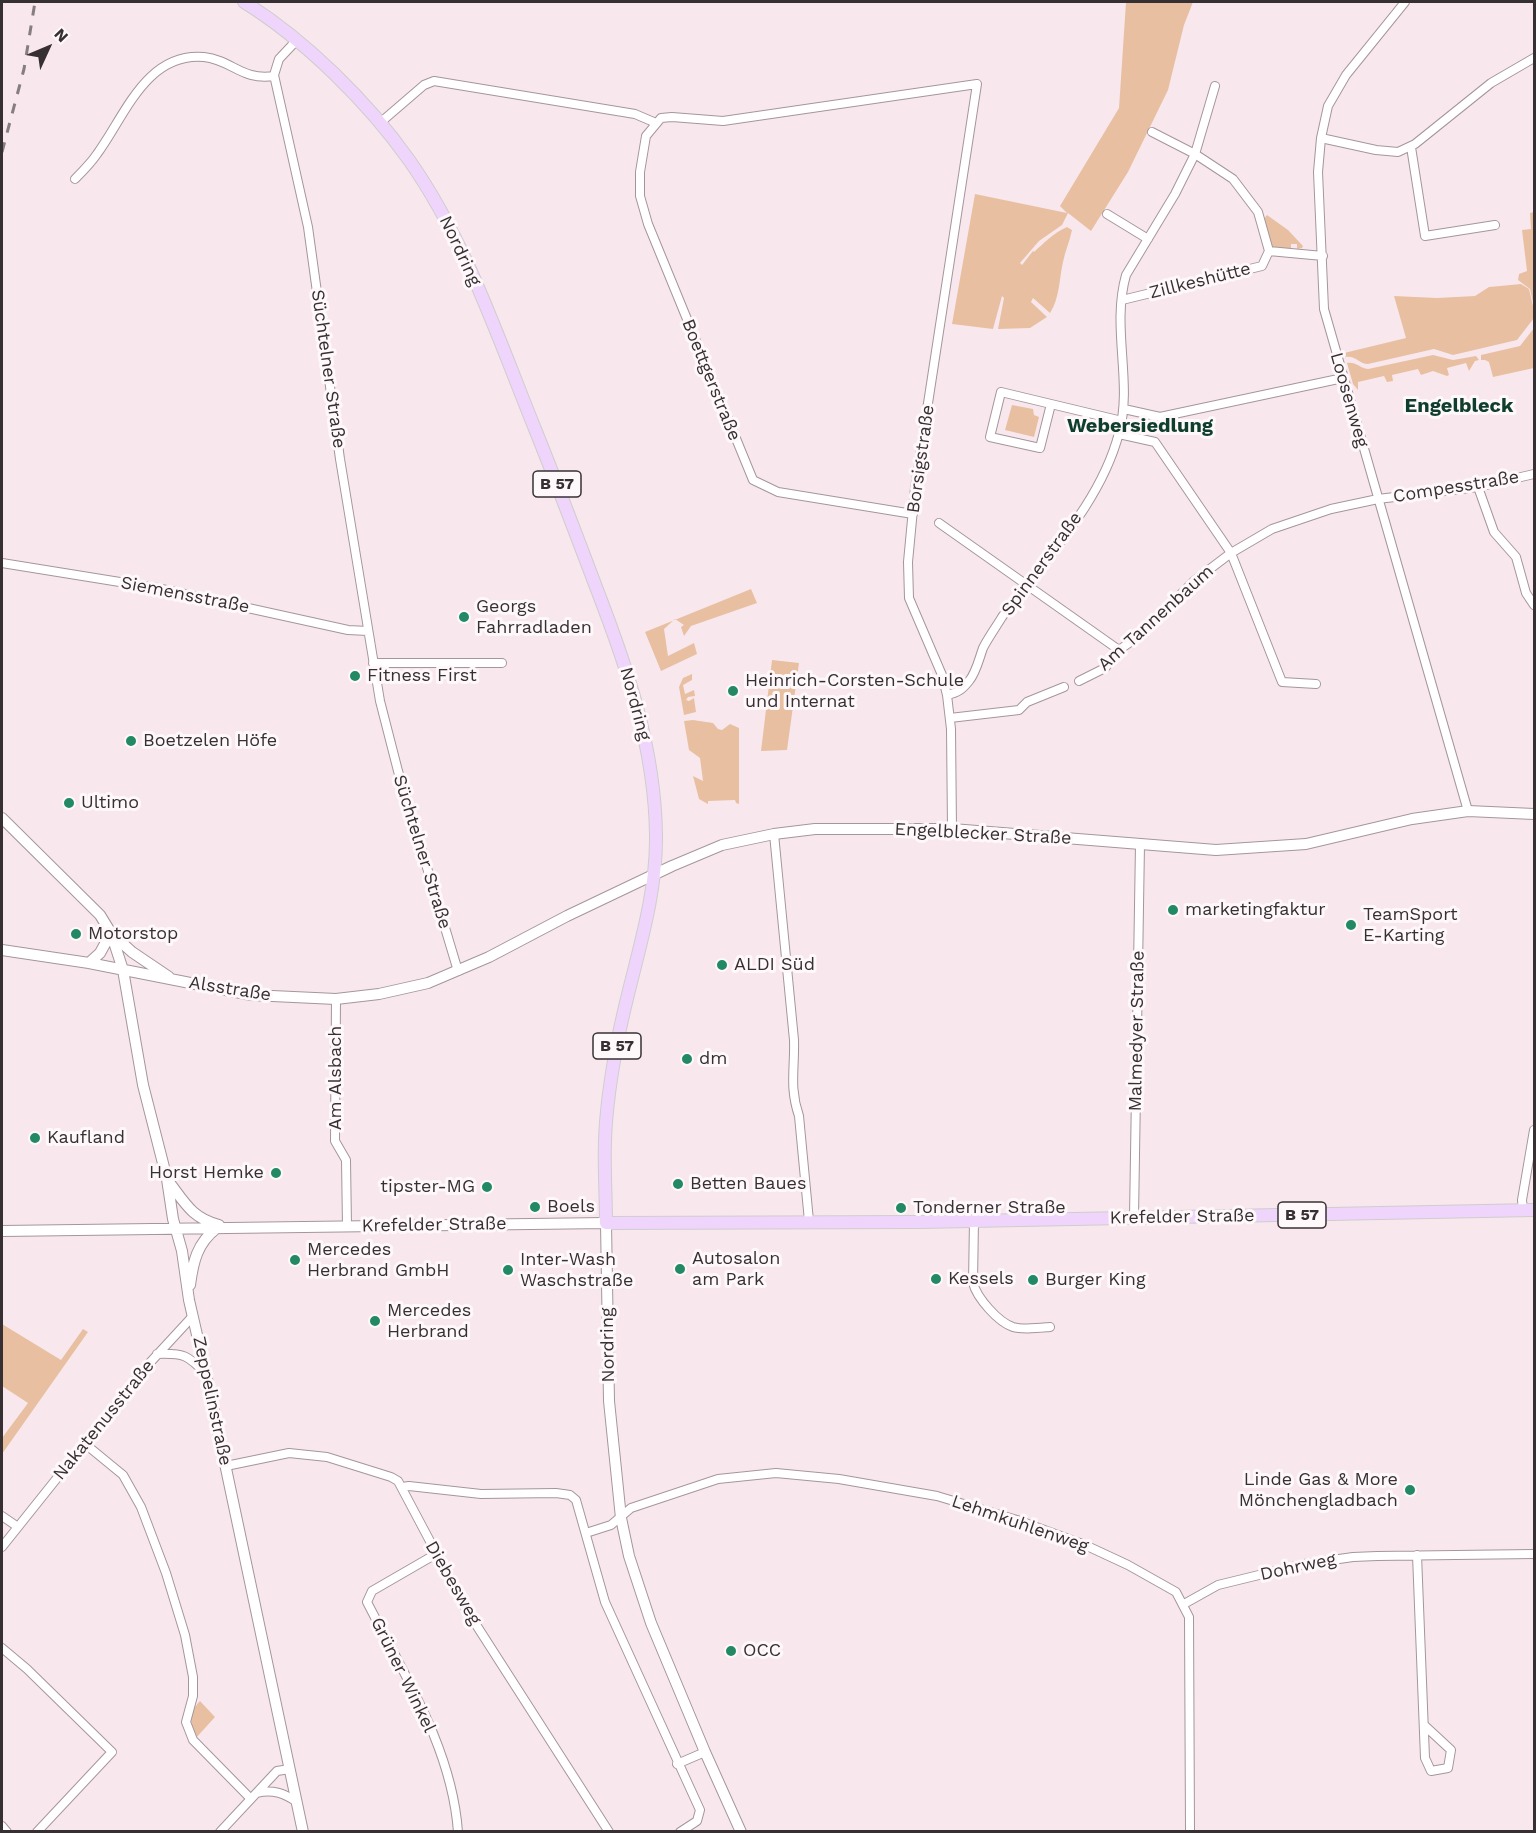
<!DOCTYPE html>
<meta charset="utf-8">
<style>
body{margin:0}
#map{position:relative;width:1536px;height:1833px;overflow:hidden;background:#f8e8ee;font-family:"Work Sans",sans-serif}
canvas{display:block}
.frame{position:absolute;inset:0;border:3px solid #373033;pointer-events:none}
.north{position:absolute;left:18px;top:18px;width:60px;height:60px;-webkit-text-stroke:4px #fef8fb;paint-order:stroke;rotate:46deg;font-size:16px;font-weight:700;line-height:24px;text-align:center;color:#373033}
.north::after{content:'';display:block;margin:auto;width:21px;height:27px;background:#373033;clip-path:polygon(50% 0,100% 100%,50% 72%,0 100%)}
</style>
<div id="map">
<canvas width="1536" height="1833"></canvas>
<div class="frame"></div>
<div class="north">N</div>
</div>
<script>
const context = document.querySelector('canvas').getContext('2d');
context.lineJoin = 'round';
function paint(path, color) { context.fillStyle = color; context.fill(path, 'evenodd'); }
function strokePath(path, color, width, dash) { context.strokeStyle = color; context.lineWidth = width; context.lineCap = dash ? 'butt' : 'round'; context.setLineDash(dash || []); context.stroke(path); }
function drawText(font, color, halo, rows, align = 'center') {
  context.font = font + ' "Work Sans",sans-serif'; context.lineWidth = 6; context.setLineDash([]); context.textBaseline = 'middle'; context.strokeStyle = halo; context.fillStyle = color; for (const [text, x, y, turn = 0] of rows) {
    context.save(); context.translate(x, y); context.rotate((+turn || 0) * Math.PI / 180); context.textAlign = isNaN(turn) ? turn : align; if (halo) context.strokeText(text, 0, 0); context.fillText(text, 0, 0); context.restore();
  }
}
paint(new Path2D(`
 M1126,2H1193L1184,25L1168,90L1128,172L1091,231L1068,213L1062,225L1039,241L1020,263L1022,265L1033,251L1034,252C1044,243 1053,233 1067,227L1072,230C1070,241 1065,251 1063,262C1059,279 1060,297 1050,313L1033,298L1031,302L1047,317L1030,328L998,329L1004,298L1002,296L993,329L952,324L975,194L1067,213L1060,206L1119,108Z
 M1534,212V307L1530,289L1518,280L1519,274L1527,271L1522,230L1531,229L1530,213Z
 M1267,215L1288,230L1303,246L1302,248L1297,249V244H1291V249L1273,247L1270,245L1264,219Z
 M1521,284L1529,289L1534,310V318L1517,340L1453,355L1434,349L1368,364C1359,364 1356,355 1345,357L1344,353L1406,338L1394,296L1437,298L1475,296L1489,287Z
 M1534,328V368L1493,377L1489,362L1485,360H1481V355L1520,346Z
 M1433,355L1453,360L1476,356L1479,360L1475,361L1469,371L1466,363L1447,368L1449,375L1447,376L1433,371L1421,375L1418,369L1392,375L1393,381L1387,382L1384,376L1358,382V390L1353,384L1347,363C1355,361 1360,368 1368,369Z
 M1012,405L1033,409L1034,415L1039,417L1034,437L1005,430Z
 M751,589L757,603L691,626L684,636L681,627L684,625L675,619L664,629L668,656L694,643L697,654L661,671L645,632Z
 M772,660L799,663L787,750L761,751Z
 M692,674V680L683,685L685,694L694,690L695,696L688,697L686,700L689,701L694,698L696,712L684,715L679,687L683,678Z
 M693,720L713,723L718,729L722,730L730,724L739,728V804L736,803L735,800L708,801V804L699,799L693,776L703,781L700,758L689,750L684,721Z
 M2,1324L61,1360L83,1329L88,1332L2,1454V1438L28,1403L2,1386Z
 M200,1701L215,1717L196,1738C190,1723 188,1713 200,1701Z`), '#e8c0a1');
const street = new Path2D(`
 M1405,2L1346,75L1328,106L1321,138L1318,172L1324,309L1468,811
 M296,41L279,59L274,75L308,227L340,459L380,701L398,771L458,971
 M381,122L424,85L434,81L635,114L656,123
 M1152,132L1195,154L1215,86
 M1321,138L1376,150L1398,152L1415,144L1491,83L1534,58
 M1411,147L1425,236L1495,225
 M75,179C83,171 91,163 97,154C125,116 146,52 204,57C232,60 242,81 274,76
 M1107,214L1148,239
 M1122,300L1262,266L1269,251L1323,256
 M1051,404L1040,448L990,437L1001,392L1122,421
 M1124,409L1160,417L1343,378
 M1119,434L1155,442L1231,553L1282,682L1316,684
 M1478,487L1494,532L1516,557L1526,593L1534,605
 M913,514L778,492L753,480L648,224L640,196V172L646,136L661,118L672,117L723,121L977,84L915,488L908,562L909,598L942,675L947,695L951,729L952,829
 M939,523L1119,650
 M2,563L157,588L348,630L368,631
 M373,663H502
 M1079,681L1105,668L1119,650L1139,636L1194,581L1231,553L1272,529L1331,509L1378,499L1478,487L1534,474
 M947,695C957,693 962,690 969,681C976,673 979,659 983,648C988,638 996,627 1002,617C1044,559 1100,505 1119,433C1133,382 1111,328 1126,275L1175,194L1195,154L1233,179L1258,212L1269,251
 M950,718L1019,710L1027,702L1064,687
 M774,834L794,1040C795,1068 789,1087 799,1116L809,1221
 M336,999L335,1141L346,1160L347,1226
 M1523,1210L1522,1200L1534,1130
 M1134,1217L1140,844
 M974,1220L973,1283C977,1298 998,1322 1013,1327C1023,1330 1039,1328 1050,1327
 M157,1354C184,1353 188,1355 206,1374
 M84,1443L123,1475L141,1507L166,1573L185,1635L193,1677V1696L186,1722L193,1740L251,1799
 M226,1466L289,1453L327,1457L391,1477L398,1481L466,1609L609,1832
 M402,1487L409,1486L481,1494L556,1493L570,1495L576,1500L605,1602L700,1810L697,1821L680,1832
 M2,1516L18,1527
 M586,1533L611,1525L631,1508L718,1479L776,1473L839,1479L937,1496L1017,1520L1085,1545L1128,1565L1176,1592L1189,1617L1190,1832
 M2,1547L145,1368L193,1316
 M436,1554L372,1591L367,1602C404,1675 452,1748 458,1832
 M1417,1555L1425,1758L1431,1771L1448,1768L1451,1750L1424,1725
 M1184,1604L1218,1585L1304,1564L1353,1557L1377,1556L1534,1554
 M2,1648L27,1669L112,1752L37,1832
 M677,1764L705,1752
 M257,1793C272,1789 284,1793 297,1802
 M2,1826L7,1832
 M220,1832L277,1771L290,1769`);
const secondary = new Path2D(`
 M2,818L100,915L111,933L123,970L143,1085L167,1179L173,1219L182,1251L189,1300L206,1374L303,1832
 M2,950L89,963L251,995L336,999L379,994L428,983L489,957L567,916L672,866L722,845L774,834L815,829H952L1216,850L1306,844L1412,819L1468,811L1534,814
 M89,963L100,953L111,933L132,952L169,977
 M169,1182C185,1203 192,1218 219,1225
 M2,1231L606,1223L609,1401L621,1518L629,1556L651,1623L705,1752L741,1832
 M190,1285C193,1262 197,1243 217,1228`);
const primary = new Path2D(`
 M244,2C304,39 368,102 409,160C466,241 498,338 535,429C556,481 576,534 596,587C627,667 655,748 656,835C657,903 632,968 619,1034C612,1069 606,1106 605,1141C604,1168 606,1196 606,1223L920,1222L1534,1210`);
strokePath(street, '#a5969c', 10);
strokePath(secondary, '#a5969c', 12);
strokePath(primary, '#cfcdce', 14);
strokePath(street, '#fff', 8);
strokePath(secondary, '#fff', 10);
strokePath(primary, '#efd5fb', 12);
strokePath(new Path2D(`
 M2,152L24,69L35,2`), '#877d81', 3, [10, 10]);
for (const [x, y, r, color] of [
 [464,617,6,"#238964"],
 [355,676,6,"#238964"],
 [733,691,6,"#238964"],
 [131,741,6,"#238964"],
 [69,803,6,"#238964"],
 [1173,910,6,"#238964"],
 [1351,925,6,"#238964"],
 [76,934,6,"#238964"],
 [722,965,6,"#238964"],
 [687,1059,6,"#238964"],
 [35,1138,6,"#238964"],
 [276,1173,6,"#238964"],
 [678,1184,6,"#238964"],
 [487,1187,6,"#238964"],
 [535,1207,6,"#238964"],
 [901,1208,6,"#238964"],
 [295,1260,6,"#238964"],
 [680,1269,6,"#238964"],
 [508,1270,6,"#238964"],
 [936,1279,6,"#238964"],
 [1033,1280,6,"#238964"],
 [375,1321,6,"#238964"],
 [1410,1490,6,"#238964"],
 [731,1651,6,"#238964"]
]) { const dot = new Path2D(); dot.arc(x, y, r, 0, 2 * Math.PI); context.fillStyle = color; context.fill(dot); strokePath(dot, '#fef8fb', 2); }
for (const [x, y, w] of [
 [557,484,48],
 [617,1046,48],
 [1302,1215,48]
]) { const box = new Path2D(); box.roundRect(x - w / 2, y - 13, w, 26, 4.5); context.fillStyle = '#fef8fb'; context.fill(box); strokePath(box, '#373033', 1.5); }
drawText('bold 16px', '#373033', null, [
 ["B 57",557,484],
 ["B 57",617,1046],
 ["B 57",1302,1215]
]);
drawText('18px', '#373033', '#fef8fb', [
 ["Nordring",460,251,65],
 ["Zillkeshütte",1200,281,-14],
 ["Süchtelner Straße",328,369,82],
 ["Boettgerstraße",711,380,68],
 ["Loosenweg",1349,400,74],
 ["Borsigstraße",921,459,-82],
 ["Compesstraße",1456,487,-9],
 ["Spinnerstraße",1042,564,-54],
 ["Siemensstraße",185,595,11],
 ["Am Tannenbaum",1156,618,-42],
 ["Nordring",635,704,75],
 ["Engelblecker Straße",983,834,3],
 ["Süchtelner Straße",422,852,73],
 ["Alsstraße",230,989,9],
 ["Malmedyer Straße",1137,1031,-89],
 ["Am Alsbach",336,1078,-90],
 ["Krefelder Straße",1182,1217,-1],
 ["Krefelder Straße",434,1225,-1],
 ["Nordring",608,1345,-91],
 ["Zeppelinstraße",212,1401,78],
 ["Nakatenusstraße",104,1420,-51],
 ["Lehmkuhlenweg",1020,1524,19],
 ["Dohrweg",1298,1567,-12],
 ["Diebesweg",453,1583,60],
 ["Grüner Winkel",403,1675,64]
]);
drawText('18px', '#373033', '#fef8fb', [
 ["Georgs",476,607],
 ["Fahrradladen",476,628],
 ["Fitness First",367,676],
 ["Heinrich-Corsten-Schule",745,681],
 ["und Internat",745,702],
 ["Boetzelen Höfe",143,741],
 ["Ultimo",81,803],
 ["marketingfaktur",1185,910],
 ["TeamSport",1363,915],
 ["E-Karting",1363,936],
 ["Motorstop",88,934],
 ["ALDI Süd",734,965],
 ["dm",699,1059],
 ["Kaufland",47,1138],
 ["Horst Hemke",264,1173,"right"],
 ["Betten Baues",690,1184],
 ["tipster-MG",475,1187,"right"],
 ["Boels",547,1207],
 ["Tonderner Straße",913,1208],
 ["Mercedes",307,1250],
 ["Herbrand GmbH",307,1271],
 ["Autosalon",692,1259],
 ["am Park",692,1280],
 ["Inter-Wash",520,1260],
 ["Waschstraße",520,1281],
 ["Kessels",948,1279],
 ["Burger King",1045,1280],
 ["Mercedes",387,1311],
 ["Herbrand",387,1332],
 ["Linde Gas & More",1398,1480,"right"],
 ["Mönchengladbach",1398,1501,"right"],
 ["OCC",743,1651]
], 'left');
drawText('bold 20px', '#0f3e2c', '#fef8fb', [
 ["Engelbleck",1459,406],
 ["Webersiedlung",1140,426]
]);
</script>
